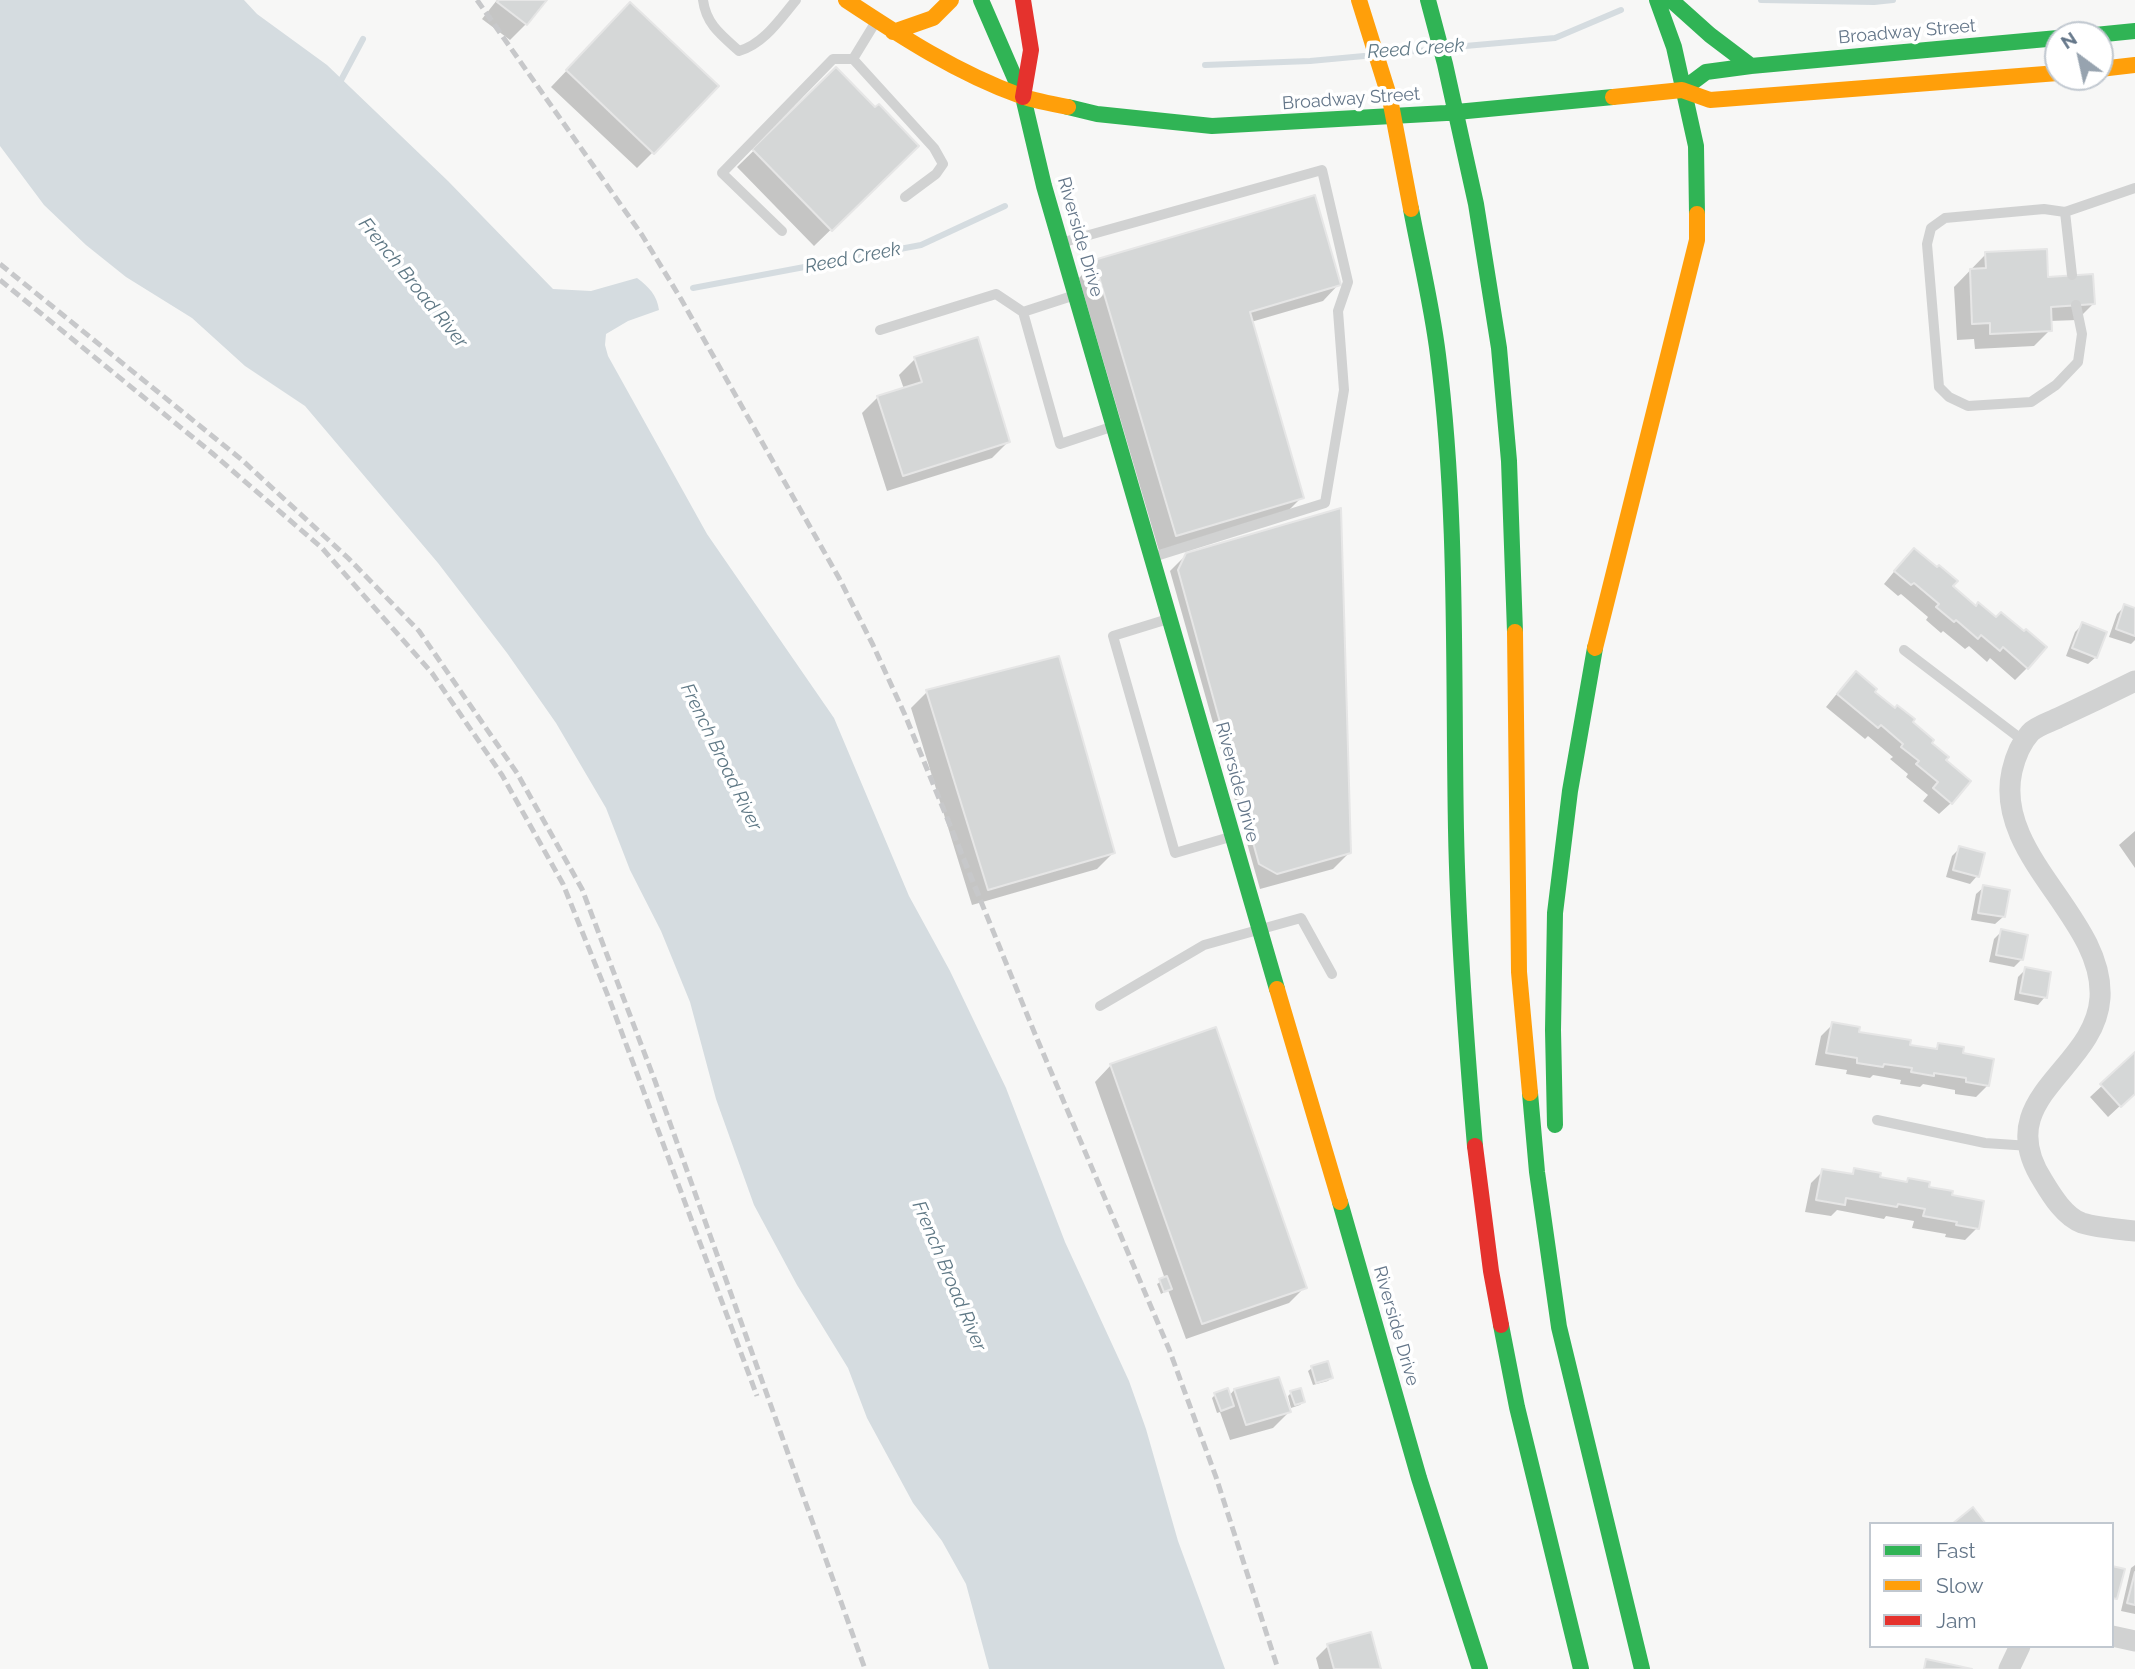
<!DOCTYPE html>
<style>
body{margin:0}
#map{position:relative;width:2135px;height:1669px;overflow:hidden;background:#f7f7f6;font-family:Raleway,sans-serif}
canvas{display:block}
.legend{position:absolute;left:1869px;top:1522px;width:245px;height:126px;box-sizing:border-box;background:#fff;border:2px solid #c1c8d0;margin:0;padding:9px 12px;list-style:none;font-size:21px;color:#647689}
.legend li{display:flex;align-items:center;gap:14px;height:35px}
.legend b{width:35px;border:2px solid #c1c8d0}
.north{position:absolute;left:2044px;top:21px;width:70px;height:70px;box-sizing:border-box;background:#fff;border:2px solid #c1c8d0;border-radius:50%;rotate:327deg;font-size:19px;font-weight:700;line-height:28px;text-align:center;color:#647689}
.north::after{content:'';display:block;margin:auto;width:24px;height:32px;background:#97a3af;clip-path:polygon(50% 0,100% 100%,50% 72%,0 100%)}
</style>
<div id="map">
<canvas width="2135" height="1669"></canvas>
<ul class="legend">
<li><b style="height:9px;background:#30b455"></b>Fast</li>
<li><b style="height:9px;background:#ff9f0a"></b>Slow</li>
<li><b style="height:9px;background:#e5322d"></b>Jam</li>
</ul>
<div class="north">N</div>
</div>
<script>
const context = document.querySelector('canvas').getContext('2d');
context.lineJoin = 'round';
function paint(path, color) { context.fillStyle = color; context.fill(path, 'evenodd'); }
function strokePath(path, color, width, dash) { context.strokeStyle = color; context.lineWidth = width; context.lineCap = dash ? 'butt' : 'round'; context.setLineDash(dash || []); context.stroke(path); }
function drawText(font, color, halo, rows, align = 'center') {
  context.font = font + ' Raleway,sans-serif'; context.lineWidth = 7; context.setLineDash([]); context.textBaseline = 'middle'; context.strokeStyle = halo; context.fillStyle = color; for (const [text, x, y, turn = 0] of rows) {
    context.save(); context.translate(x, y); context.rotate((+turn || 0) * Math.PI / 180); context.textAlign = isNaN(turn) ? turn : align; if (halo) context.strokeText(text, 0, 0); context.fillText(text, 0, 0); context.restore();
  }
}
paint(new Path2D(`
 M0,0H244L257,14L327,65L448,181L553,289L591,291L637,278C649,287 657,295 659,310L628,321L606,334L605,345L608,356L707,534L834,718L909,896L950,971L1006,1088L1065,1242L1129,1381L1146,1429L1178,1541L1225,1669H989L966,1584L942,1541L913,1503L867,1418L848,1368L797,1285L754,1205L716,1099L690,1002L661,931L630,870L606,808L556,723L507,653L438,563L305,406L245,366L192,318L126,277L86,245L44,205L0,146Z`), '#d5dce0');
paint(new Path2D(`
 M497,0H545L526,24L510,40L482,19Z
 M614,21L653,152L637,168L551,87Z
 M836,70L875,110L917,146L814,246L737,167Z
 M1986,254L2046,278L2093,304L2077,320L2050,321V330L2034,346L1975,349L1974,339L1957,340L1954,287Z
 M1095,262L1339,284L1323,301L1251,322L1302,497L1286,513L1159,551L1079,278Z
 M915,359L1008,442L992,458L887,491L862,413L878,397L904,389L899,375Z
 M1187,554L1349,853L1333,869L1260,889L1170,571Z
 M1902,562L1950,586L2027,668L2015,680L1990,658L1987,662L1969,646L1965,649L1943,631L1941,633L1926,620L1928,617L1901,594L1898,596L1884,584Z
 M2125,606L2135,610V640L2131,644L2109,637L2117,614Z
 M2083,624L2096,657L2088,664L2066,656L2075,632Z
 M1844,685L1873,692L1910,722L1930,743L1951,803L1939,814L1923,801L1928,795L1906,777L1908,774L1890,759L1893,757L1868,736L1865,739L1826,707Z
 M927,692L1113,853L1097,869L972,905L911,708Z
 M2135,831V868L2119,845Z
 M1960,848L1977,876L1970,884L1946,877L1952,856Z
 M1984,887L2003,917L1995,924L1971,920L1976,894Z
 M2002,931L2022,959L2014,967L1989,962L1994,939Z
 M2026,969L2045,997L2038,1005L2014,1000L2018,977Z
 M1833,1024L1857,1033L1908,1046L1933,1051L1939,1045L1961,1055L1988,1085L1976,1097L1955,1094V1090L1923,1084L1920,1087L1900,1084L1901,1080L1873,1075L1870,1078L1846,1074L1847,1070L1815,1065L1821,1036Z
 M2135,1055V1092L2108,1117L2090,1097Z
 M1111,1065L1305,1287L1289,1303L1186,1339L1168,1290L1161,1294L1157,1284L1165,1279L1095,1082Z
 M1855,1170L1878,1178L1905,1183L1908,1180L1950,1197L1977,1228L1965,1240L1945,1237L1946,1234L1912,1228L1914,1221L1886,1216L1884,1219L1837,1210L1831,1216L1805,1212L1811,1183L1823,1171L1850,1175Z
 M1312,1368L1331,1378L1328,1381L1313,1385L1308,1371Z
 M1234,1390L1289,1412L1273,1428L1230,1440L1220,1412L1217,1413L1212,1398L1215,1395L1229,1396Z
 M1291,1393L1303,1402L1300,1405L1291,1408L1288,1396Z
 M2135,1565V1614L2121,1611L2131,1568Z
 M1328,1646L1379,1669H1319L1316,1658Z`), '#0003');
strokePath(new Path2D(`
 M1761,0L1874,2L1893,0
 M1454,47L1555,38L1621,10
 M1388,53L1430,50
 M1205,65L1310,61L1364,56
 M339,84L363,39
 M693,288L921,245L1005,206`), '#d5dce0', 6);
const building = new Path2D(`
 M499,0H547L527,25L497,2Z
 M630,2L719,86L654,154L566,70Z
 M836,67L875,107L879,104L919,146L832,231L752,149Z
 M1315,195L1341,285L1250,312L1304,498L1176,536L1094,260Z
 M2047,249L2048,277L2093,274L2095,304L2051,307L2052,331L1990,334V323L1972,324L1970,269L1986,268L1985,252Z
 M978,337L1010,442L903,476L877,396L922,382L914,357Z
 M1341,508L1351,853L1277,874L1259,864L1178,570L1186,553Z
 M1914,548L1937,567L1939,565L1958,581L1953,586L1976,606L1978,602L1996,617L2001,612L2024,631L2026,629L2047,647L2028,669L2003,647L2000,651L1981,635L1978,639L1956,620L1954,622L1936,607L1939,604L1914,583L1911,585L1894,571Z
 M2124,604L2135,608V636L2116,629Z
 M2082,622L2107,632L2097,658L2072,648Z
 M1059,656L1115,853L988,890L926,690Z
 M1856,671L1877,689L1875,692L1895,708L1897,705L1915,719L1913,722L1934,740L1932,743L1949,757L1946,760L1971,781L1952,804L1933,788L1938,782L1916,764L1919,761L1901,747L1903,744L1881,725L1878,728L1837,694Z
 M1959,846L1985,853L1979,877L1953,870Z
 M1983,885L2010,890L2005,917L1978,913Z
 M2001,929L2028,935L2023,960L1996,955Z
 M2025,967L2051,972L2047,998L2020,993Z
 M1832,1022L1860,1027L1859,1032L1911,1040L1910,1045L1937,1049L1938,1043L1964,1047L1963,1053L1994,1059L1989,1086L1966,1082V1078L1934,1073V1076L1911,1072L1912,1068L1884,1064L1883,1067L1857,1063V1058L1826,1053Z
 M1216,1027L1307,1288L1202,1324L1110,1064Z
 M2135,1052V1094L2121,1107L2100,1084Z
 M1854,1168L1881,1173L1880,1177L1907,1182L1908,1178L1930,1182L1929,1187L1953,1191L1952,1195L1984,1201L1979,1229L1956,1225L1957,1222L1923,1216L1925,1209L1898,1204L1897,1207L1846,1198L1845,1205L1816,1200L1822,1169L1853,1174Z
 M1167,1276L1172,1289L1164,1292L1159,1279Z
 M1328,1361L1333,1378L1316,1383L1311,1366Z
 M1279,1377L1291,1412L1246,1425L1234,1389Z
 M1228,1388L1234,1406L1221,1411L1214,1393Z
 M1301,1388L1305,1402L1295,1405L1290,1391Z
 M1973,1507L1986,1524H1952Z
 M2112,1566L2125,1569L2117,1599L2112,1598Z
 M2135,1572V1605L2127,1603Z
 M1371,1632L1381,1669H1334L1327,1644Z
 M1926,1659L1972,1669H1924Z`);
paint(building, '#d5d7d7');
strokePath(building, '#e6e6e6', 2);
strokePath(new Path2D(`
 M703,0C706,24 721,35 739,51C764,44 780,19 796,0
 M875,23L853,59L934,148L943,164L936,174L905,197
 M2065,212L2072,275
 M782,231L722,173L833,59H853
 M1064,242L1322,170L1348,282L1338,311L1344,390L1325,503L1153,557
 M1072,296L1023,312L1060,444L1111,427
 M2076,305L2082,334L2078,362L2056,385L2031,402L1968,406L1949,397L1939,387L1927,244L1931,228L1945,218L2044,209L2065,212L2135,188
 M880,330L996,294L1023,312
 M1168,619L1113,636L1175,853L1230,837
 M1904,650L2025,742
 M1100,1006L1204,945L1301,918L1332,974
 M1877,1120L1985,1143L2030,1146`), '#d1d2d2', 10);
strokePath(new Path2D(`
 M2135,681C2109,694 2084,706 2058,718C2050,722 2036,726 2030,733C2021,743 2015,758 2012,771C1993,856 2105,918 2100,998C2095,1071 1989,1097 2043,1181C2052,1196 2065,1217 2082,1223C2098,1228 2118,1229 2135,1231
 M2112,1636L2135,1641
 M2009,1669L2020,1646`), '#d1d2d2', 21);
strokePath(new Path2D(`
 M981,0L1023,97
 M1428,0L1445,64L1476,204L1499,348L1509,461L1515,632
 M1657,0L1674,47L1696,146L1697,214
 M1671,0L1710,35L1751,66
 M2095,35L2135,31
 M1682,90L1706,72L1751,66L2058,38
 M1023,97L1044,186L1277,989
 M1068,107L1097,114L1212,126L1446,113L1613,97
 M1411,209C1420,257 1432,306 1438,355C1458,512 1453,671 1456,830C1458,935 1466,1041 1475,1146
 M1530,1093L1537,1172L1559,1327L1642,1669
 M1555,1125L1553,1030L1555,913L1570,791L1595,648
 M1340,1202L1419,1478L1480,1669
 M1501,1325L1517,1407L1581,1669`), '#30b455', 16);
strokePath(new Path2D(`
 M846,0C902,37 957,73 1021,96C1036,101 1052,104 1068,107
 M1359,0L1390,99L1411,209
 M893,32L933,18L951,0
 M2100,69L2135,65
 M1613,97L1682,90L1710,100L2058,73
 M1515,632L1519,972L1530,1093
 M1595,648L1697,240V214
 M1277,989L1340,1202`), '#ff9f0a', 16);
strokePath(new Path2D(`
 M1023,0L1031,50L1023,97
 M1475,1146L1491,1271L1501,1325`), '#e5322d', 16);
strokePath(new Path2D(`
 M477,0L642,235L681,299L839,578L873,645L905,715L1035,1034L1169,1349L1216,1477L1278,1669
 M0,264L242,460L348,558L419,631L517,773L582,889L655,1081L865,1669
 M0,280L212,453L322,548L432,673L502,775L563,884L610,1001L757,1396`), '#c7c8ca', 5, [10, 5]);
drawText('18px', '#647689', '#fff', [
 ["Broadway Street",1907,32,-5],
 ["Broadway Street",1351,99,-4],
 ["Riverside Drive",1080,237,74],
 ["Riverside Drive",1237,782,75],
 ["Riverside Drive",1396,1326,74]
]);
drawText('italic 19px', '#5f7885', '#fff', [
 ["Reed Creek",1416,49,-4],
 ["Reed Creek",853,258,-11],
 ["French Broad River",413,283,51],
 ["French Broad River",721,757,64],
 ["French Broad River",949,1276,67]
]);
</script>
